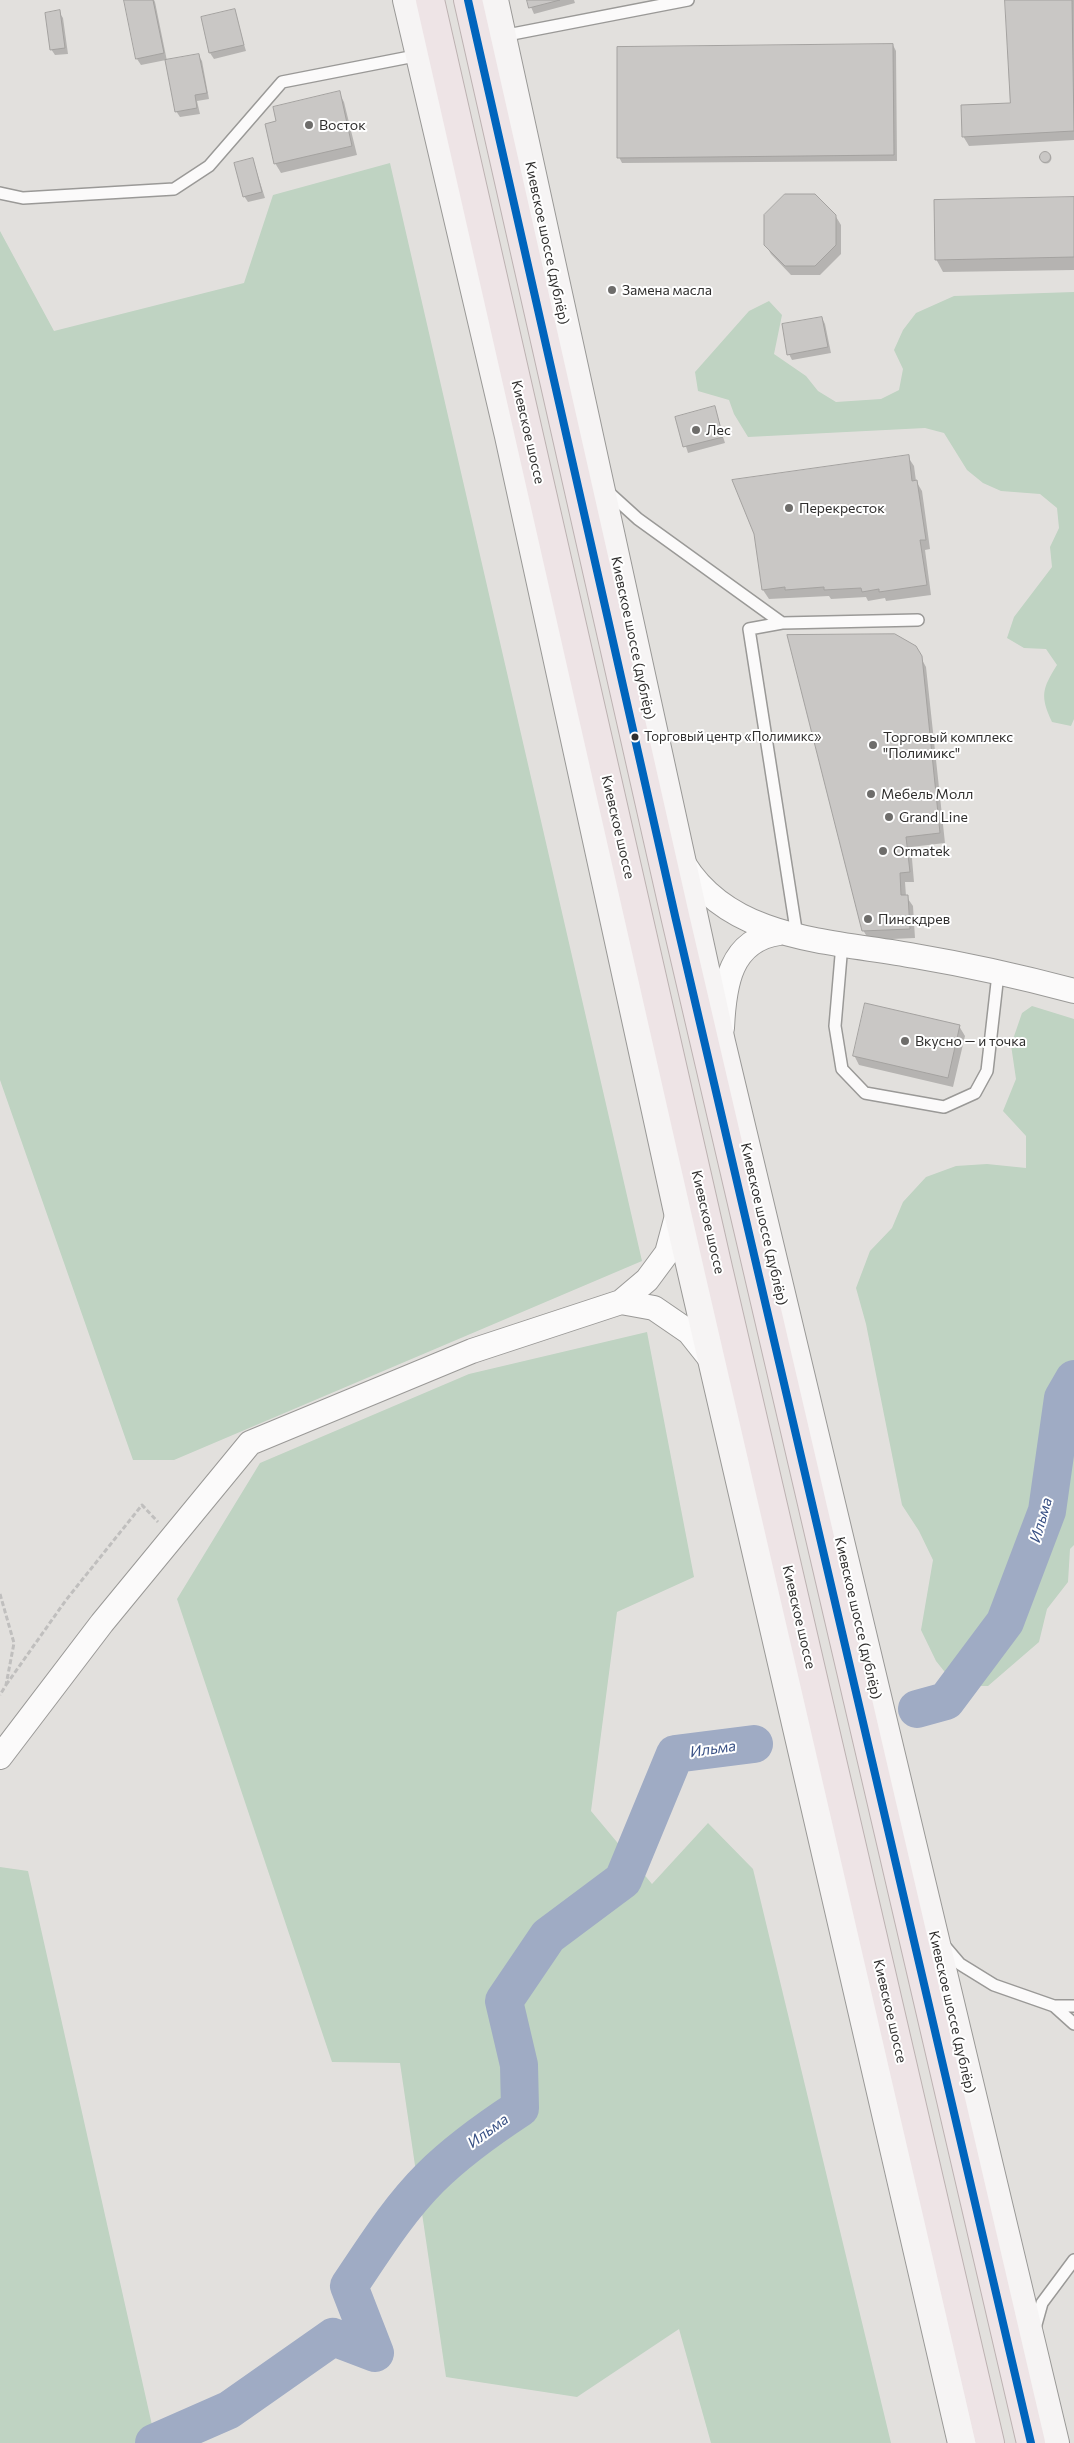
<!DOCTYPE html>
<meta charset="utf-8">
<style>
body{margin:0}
canvas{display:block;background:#e2e0dd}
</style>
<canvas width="1074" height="2443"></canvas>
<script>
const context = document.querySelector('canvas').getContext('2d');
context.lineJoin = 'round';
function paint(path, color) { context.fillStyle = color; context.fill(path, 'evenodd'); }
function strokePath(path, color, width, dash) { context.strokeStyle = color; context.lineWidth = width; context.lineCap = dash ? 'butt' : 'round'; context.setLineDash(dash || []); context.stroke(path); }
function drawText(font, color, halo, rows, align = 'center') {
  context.font = font + ' Commissioner,sans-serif'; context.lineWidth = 4; context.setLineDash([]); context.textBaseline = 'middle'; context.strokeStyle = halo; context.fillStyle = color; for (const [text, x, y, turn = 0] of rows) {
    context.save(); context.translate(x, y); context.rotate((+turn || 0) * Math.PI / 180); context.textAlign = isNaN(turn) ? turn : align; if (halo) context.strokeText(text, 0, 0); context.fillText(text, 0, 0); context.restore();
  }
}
paint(new Path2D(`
 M390,163L642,1261L174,1460H133L0,1080V231L54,331L244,283L273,195Z
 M1074,292V719L1071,726L1052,722C1040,696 1042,689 1057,665L1046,649L1024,648L1007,638L1014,617L1052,567L1050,547L1059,528L1057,508L1040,494L1001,491L983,483L967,470L944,433L925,428L748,437L734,414L729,400L698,391L695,372L749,311L769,301L782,315L774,354L806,376L818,391L836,402L881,399L899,390L903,369L894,350L903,330L916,313L954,296Z
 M1032,1006L1074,1019V1545L1070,1549L1068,1582L1047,1609L1039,1642L988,1686H956L936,1661L921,1630L933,1560L919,1531L902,1505L866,1324L856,1288L870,1251L892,1228L903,1202L926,1177L956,1166L987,1164L1026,1168V1136L1003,1111L1016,1079L1011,1045L1022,1013Z
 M647,1332L694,1577L617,1612L591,1811L652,1884L708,1823L753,1869L891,2443H711L679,2329L577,2397L446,2377L400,2063L332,2062L177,1599L260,1463L469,1374Z
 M0,1867L28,1871L156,2443H0Z`), '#bfd3c2');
paint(new Path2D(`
 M132,0H154L155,2L167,61L198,55L202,61L209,99L197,101L200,114L180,117L176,111L166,60L141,65L137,59Z
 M528,0H574L575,3L534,14Z
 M1006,0H1074V140L969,146L963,136L1012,104Z
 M234,10L246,51L214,59L210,53Z
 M59,12L63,18L68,54L55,55L51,49Z
 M893,45L896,51L897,161L622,163L619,157Z
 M339,93L344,102L357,155L281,173L275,163L277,122Z
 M1040.5 158a5.5 5.5 0 1 1 11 0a5.5 5.5 0 1 1-11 0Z
 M253,160L265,198L248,202L244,196Z
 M1074,198V270L943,272L936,259Z
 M835,215L841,225V254L820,275H791L771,254L765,244Z
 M822,318L825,324L831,353L792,360L789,354Z
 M714,408L725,443L688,453L677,418Z
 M908,457L914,466L916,481L922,491L930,549L925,550L931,595L886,601L885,598L868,601L866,597L831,599L829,596L769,599L763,590Z
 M915,647L926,667L945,843L911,847L914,882H905L906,896L913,906L915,938L869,940L863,930Z
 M959,1026L965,1036L953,1087L859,1065L854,1055Z`), '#0003');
strokePath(new Path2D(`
 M917,1709L946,1701L1005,1622L1047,1511L1063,1398L1074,1379
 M154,2443L229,2410L333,2337L375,2353L349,2286C374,2249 398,2210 430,2178C457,2151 488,2129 520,2108L519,2065L504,2001L548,1936L623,1880L675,1754L754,1744`), '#9fabc4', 38);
const building = new Path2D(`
 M124,0H153L164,53L136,59Z
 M527,0H560L529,8Z
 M1005,0H1072L1074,131L962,137L961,105L1010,103Z
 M235,9L244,45L209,53L201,17Z
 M60,10L65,48L50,50L45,13Z
 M893,44L894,155L617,158V47Z
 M199,54L207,93L195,95L197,108L175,112L165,60Z
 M340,91L352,146L274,164L265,124L276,121L273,107Z
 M1039.5 157a5.5 5.5 0 1 1 11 0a5.5 5.5 0 1 1-11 0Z
 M253,158L262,192L243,197L234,163Z
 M785,194H815L836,215V245L815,266H785L764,245V215Z
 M1074,197V257L935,260L934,200Z
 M822,317L828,347L787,355L782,324Z
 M715,406L723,437L683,447L675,417Z
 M909,455L912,481L917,480L926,540H920L927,585L879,592V589L862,592L861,588L824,590V587L785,590V587L762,590L754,534L732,480Z
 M895,634L916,646L922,656L940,833L906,837L910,872L900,873L901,895H908L910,929L862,931L787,635Z
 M865,1003L960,1025L948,1078L853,1056Z`);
paint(building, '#c9c7c5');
strokePath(building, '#a4a2a0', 1);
const lane = new Path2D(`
 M502,36L688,0
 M0,193L23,198L174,189L209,166L282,82L420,55
 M606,490L638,519L782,623
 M797,936L749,629L782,623L918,620
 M842,944L835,1026L842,1069L865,1093L944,1107L975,1093L987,1071L998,974
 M943,1944L960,1964L994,1985L1054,2006L1074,2024
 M1054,2006H1074
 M1035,2328L1042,2303L1074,2260`);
const street = new Path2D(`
 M684,864C732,942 835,941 915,956C968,965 1022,977 1074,991
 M722,1028C724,985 730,940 779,933
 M621,1302L654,1308L689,1332L712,1361
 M0,1757L102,1623L250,1443L472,1351L621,1302L647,1280L667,1253L678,1212`);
const secondary = new Path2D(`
 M407,0L509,436L678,1212L962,2443
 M494,0L721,1042L1055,2443`);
const highway = new Path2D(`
 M430,0L719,1272L990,2443
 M468,0L676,920L1031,2443`);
strokePath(lane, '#9a9997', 14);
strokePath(street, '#9a9997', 26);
strokePath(secondary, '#9a9997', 30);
strokePath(highway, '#bdb2b2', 30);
strokePath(new Path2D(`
 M0,1594L14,1643L6,1685L0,1695
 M6,1685L66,1600L142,1505L158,1522`), '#c0bfbe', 3, [5, 2.5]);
strokePath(lane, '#fbfafa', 11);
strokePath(street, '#fbfafa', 24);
strokePath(secondary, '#f6f4f4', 28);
strokePath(highway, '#eee4e6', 28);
strokePath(new Path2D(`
 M468,0L676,920L1031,2443`), '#0065bd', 8);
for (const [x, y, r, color] of [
 [309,125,5,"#6e6d6b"],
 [612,290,5,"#6e6d6b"],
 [696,430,5,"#6e6d6b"],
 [789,508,5,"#6e6d6b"],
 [635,737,4.5,"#302f2e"],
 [873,745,5,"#6e6d6b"],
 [871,794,5,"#6e6d6b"],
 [889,817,5,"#6e6d6b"],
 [883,851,5,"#6e6d6b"],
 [868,919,5,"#6e6d6b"],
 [905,1041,5,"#6e6d6b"]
]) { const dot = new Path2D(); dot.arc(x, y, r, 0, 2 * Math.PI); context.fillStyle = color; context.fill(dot); strokePath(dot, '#fff', 2); }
drawText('13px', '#302f2e', '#fff', [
 ["Торговый центр «Полимикс»",644,737]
], 'left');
drawText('14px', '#302f2e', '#fff', [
 ["Восток",319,125],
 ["Замена масла",622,290],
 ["Лес",706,430],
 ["Перекресток",799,508],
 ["Торговый комплекс",883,737],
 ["\"Полимикс\"",883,753],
 ["Мебель Молл",881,794],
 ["Grand Line",899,817],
 ["Ormatek",893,851],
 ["Пинскдрев",878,919],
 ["Вкусно — и точка",915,1041]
], 'left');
drawText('14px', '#302f2e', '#fff', [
 ["Киевское шоссе (дублёр)",547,243,78],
 ["Киевское шоссе",528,432,77],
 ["Киевское шоссе (дублёр)",633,638,78],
 ["Киевское шоссе",618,827,77],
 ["Киевское шоссе",708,1222,77],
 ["Киевское шоссе (дублёр)",764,1224,77],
 ["Киевское шоссе",799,1617,77],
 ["Киевское шоссе (дублёр)",858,1618,77],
 ["Киевское шоссе",890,2011,77],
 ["Киевское шоссе (дублёр)",952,2012,77]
]);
drawText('italic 15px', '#385084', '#fff', [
 ["Ильма",1041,1520,-74],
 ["Ильма",713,1749,-8],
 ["Ильма",488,2131,-36]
]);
</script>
